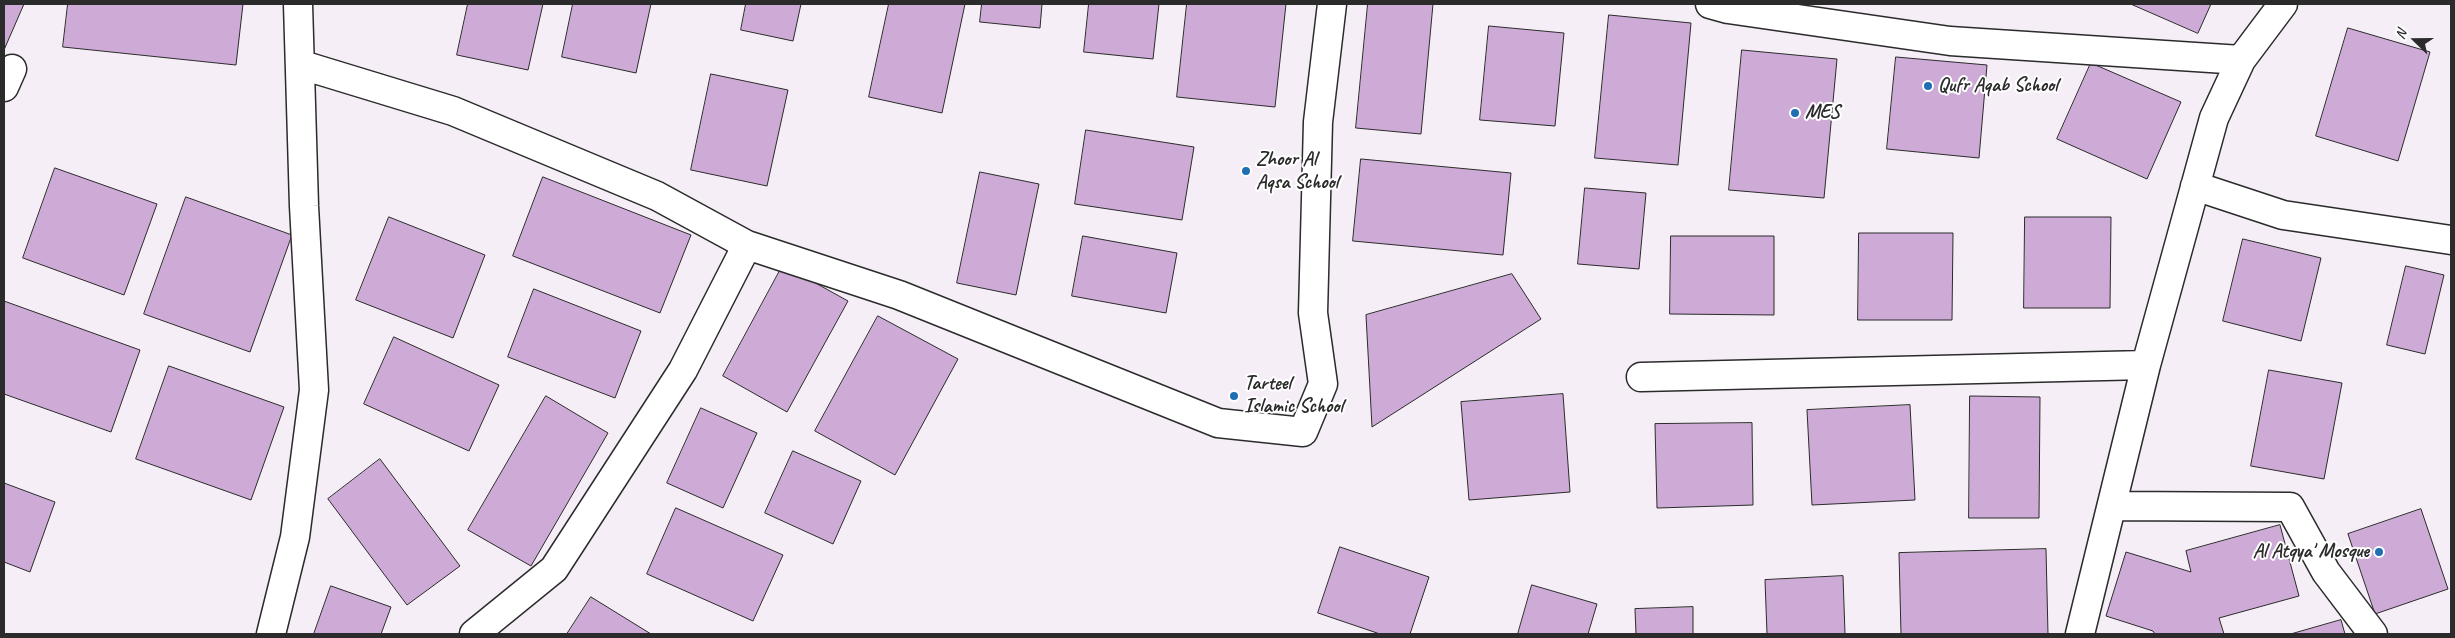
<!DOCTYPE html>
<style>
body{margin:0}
#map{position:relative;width:2455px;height:638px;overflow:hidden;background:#f5eef7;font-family:Caveat,sans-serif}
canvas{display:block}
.frame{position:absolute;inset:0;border:5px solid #2b2b2b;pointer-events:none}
.north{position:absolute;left:2390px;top:15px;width:50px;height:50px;-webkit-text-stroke:4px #fff;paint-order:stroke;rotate:292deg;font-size:14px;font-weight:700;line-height:20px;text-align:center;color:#2b2b2b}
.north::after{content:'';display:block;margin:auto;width:18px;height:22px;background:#2b2b2b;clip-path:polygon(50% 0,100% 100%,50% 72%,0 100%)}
</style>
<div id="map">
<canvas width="2455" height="638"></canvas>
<div class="frame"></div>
<div class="north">N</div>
</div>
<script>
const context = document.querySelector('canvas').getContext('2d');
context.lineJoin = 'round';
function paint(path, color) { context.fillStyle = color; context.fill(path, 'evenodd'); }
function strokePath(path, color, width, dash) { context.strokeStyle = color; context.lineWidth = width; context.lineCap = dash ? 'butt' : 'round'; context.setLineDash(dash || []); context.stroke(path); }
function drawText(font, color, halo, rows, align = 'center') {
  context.font = font + ' Caveat,sans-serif'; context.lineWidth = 4; context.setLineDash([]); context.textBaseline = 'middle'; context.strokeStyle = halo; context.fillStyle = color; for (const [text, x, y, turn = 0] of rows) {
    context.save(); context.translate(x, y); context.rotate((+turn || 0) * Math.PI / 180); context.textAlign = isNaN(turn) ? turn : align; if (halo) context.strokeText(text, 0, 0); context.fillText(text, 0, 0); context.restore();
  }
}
const building = new Path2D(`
 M4,4H24L4,50Z
 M68,4H243L236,65L63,47Z
 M468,4H543L528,70L457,55Z
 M573,4H651L636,73L562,57Z
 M746,4H801L793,41L741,30Z
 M889,4H965L942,113L869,97Z
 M982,4H1042L1040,28L980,22Z
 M1089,4H1159L1153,59L1084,52Z
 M1187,4H1286L1275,107L1177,97Z
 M1368,4H1433L1421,134L1356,128Z
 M2131,4H2211L2198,33Z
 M1609,15L1691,23L1678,165L1595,158Z
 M1489,26L1564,33L1555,126L1480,120Z
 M2348,28L2430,52L2398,161L2316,136Z
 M1742,50L1837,59L1824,198L1729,190Z
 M1896,57L1987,65L1979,158L1887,149Z
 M2091,63L2181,102L2147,179L2057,139Z
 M711,74L788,90L767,186L691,170Z
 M1086,130L1194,147L1182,220L1075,204Z
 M1361,159L1511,173L1503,255L1353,241Z
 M55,168L157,204L124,295L23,258Z
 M980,172L1039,184L1016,295L957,283Z
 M543,177L691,235L660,313L513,256Z
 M1585,188L1646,193L1639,269L1578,264Z
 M186,197L292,235L250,352L144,314Z
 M389,217L485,255L453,338L356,300Z
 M2025,217H2111L2110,308H2024Z
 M1859,233H1953L1952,320H1858Z
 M1083,236L1177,253L1166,313L1072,296Z
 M1671,236H1774V315L1670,314Z
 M2243,239L2321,258L2301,341L2223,321Z
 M783,265L848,301L787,412L723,376Z
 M2406,266L2444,275L2425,354L2387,345Z
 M1512,274L1541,319L1372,427L1366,315Z
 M534,289L641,331L615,398L508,357Z
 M4,301L140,350L111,432L4,394Z
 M878,316L958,359L895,475L815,431Z
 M394,337L499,385L469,451L364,404Z
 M169,366L284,407L251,500L136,459Z
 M2269,370L2342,383L2324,479L2251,466Z
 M1563,394L1570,492L1469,500L1461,402Z
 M546,396L608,433L531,566L468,530Z
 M1970,396L2040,397L2039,518H1969Z
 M1910,405L1915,500L1812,505L1807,410Z
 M701,408L757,433L723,508L667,483Z
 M1752,423L1753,505L1657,508L1655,424Z
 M793,451L861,481L833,544L765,513Z
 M380,459L460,566L407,605L328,499Z
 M4,483L55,502L30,572L4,562Z
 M676,508L783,555L753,621L647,574Z
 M2421,509L2448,589L2375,614L2348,534Z
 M2280,525L2299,596L2219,618L2224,634H2155L2153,631L2106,616L2126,552L2191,572L2186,551Z
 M1340,547L1429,577L1410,634H1380L1318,613Z
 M2046,549L2048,634H1901L1899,553Z
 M1843,576L1845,634H1767L1765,580Z
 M1532,585L1597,604L1588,634H1518Z
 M331,586L391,607L381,634H314Z
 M591,597L651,634H567Z
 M1693,607V634H1636L1635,609Z
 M2341,620L2345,634H2291Z`);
paint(building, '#cdabd6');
strokePath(building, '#2b2b2b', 1);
const minor = new Path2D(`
 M1710,4L1728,9L1950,41L2241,60
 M302,65L453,111L657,196L747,245L899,295L1218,423L1303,432L1323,384L1313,313L1318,122L1332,4
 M4,87L12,69
 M2195,186L2283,215L2451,240
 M1641,377L2146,365
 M2113,506L2290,507L2326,572L2373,634
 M271,634L295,537L314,390L304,206L298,4
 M474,634L554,569L683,370L747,245
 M2080,634L2146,365L2214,118L2241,60L2283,4`);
strokePath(minor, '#2b2b2b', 31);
strokePath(minor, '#fff', 28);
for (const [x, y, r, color] of [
 [1928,86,5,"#1f6fb2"],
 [1795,113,5,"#1f6fb2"],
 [1246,171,5,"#1f6fb2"],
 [1234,396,5,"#1f6fb2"],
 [2379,552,5,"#1f6fb2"]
]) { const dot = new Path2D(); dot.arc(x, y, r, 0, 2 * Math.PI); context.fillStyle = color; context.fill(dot); strokePath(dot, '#fff', 2); }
drawText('bold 20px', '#2b2b2b', '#fff', [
 ["Qufr Aqab School",1938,86],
 ["MES",1805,113],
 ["Zhoor Al",1256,160],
 ["Aqsa School",1256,183],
 ["Tarteel",1244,384],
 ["Islamic School",1244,407],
 ["Al Atqya' Mosque",2369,552,"right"]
], 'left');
</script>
